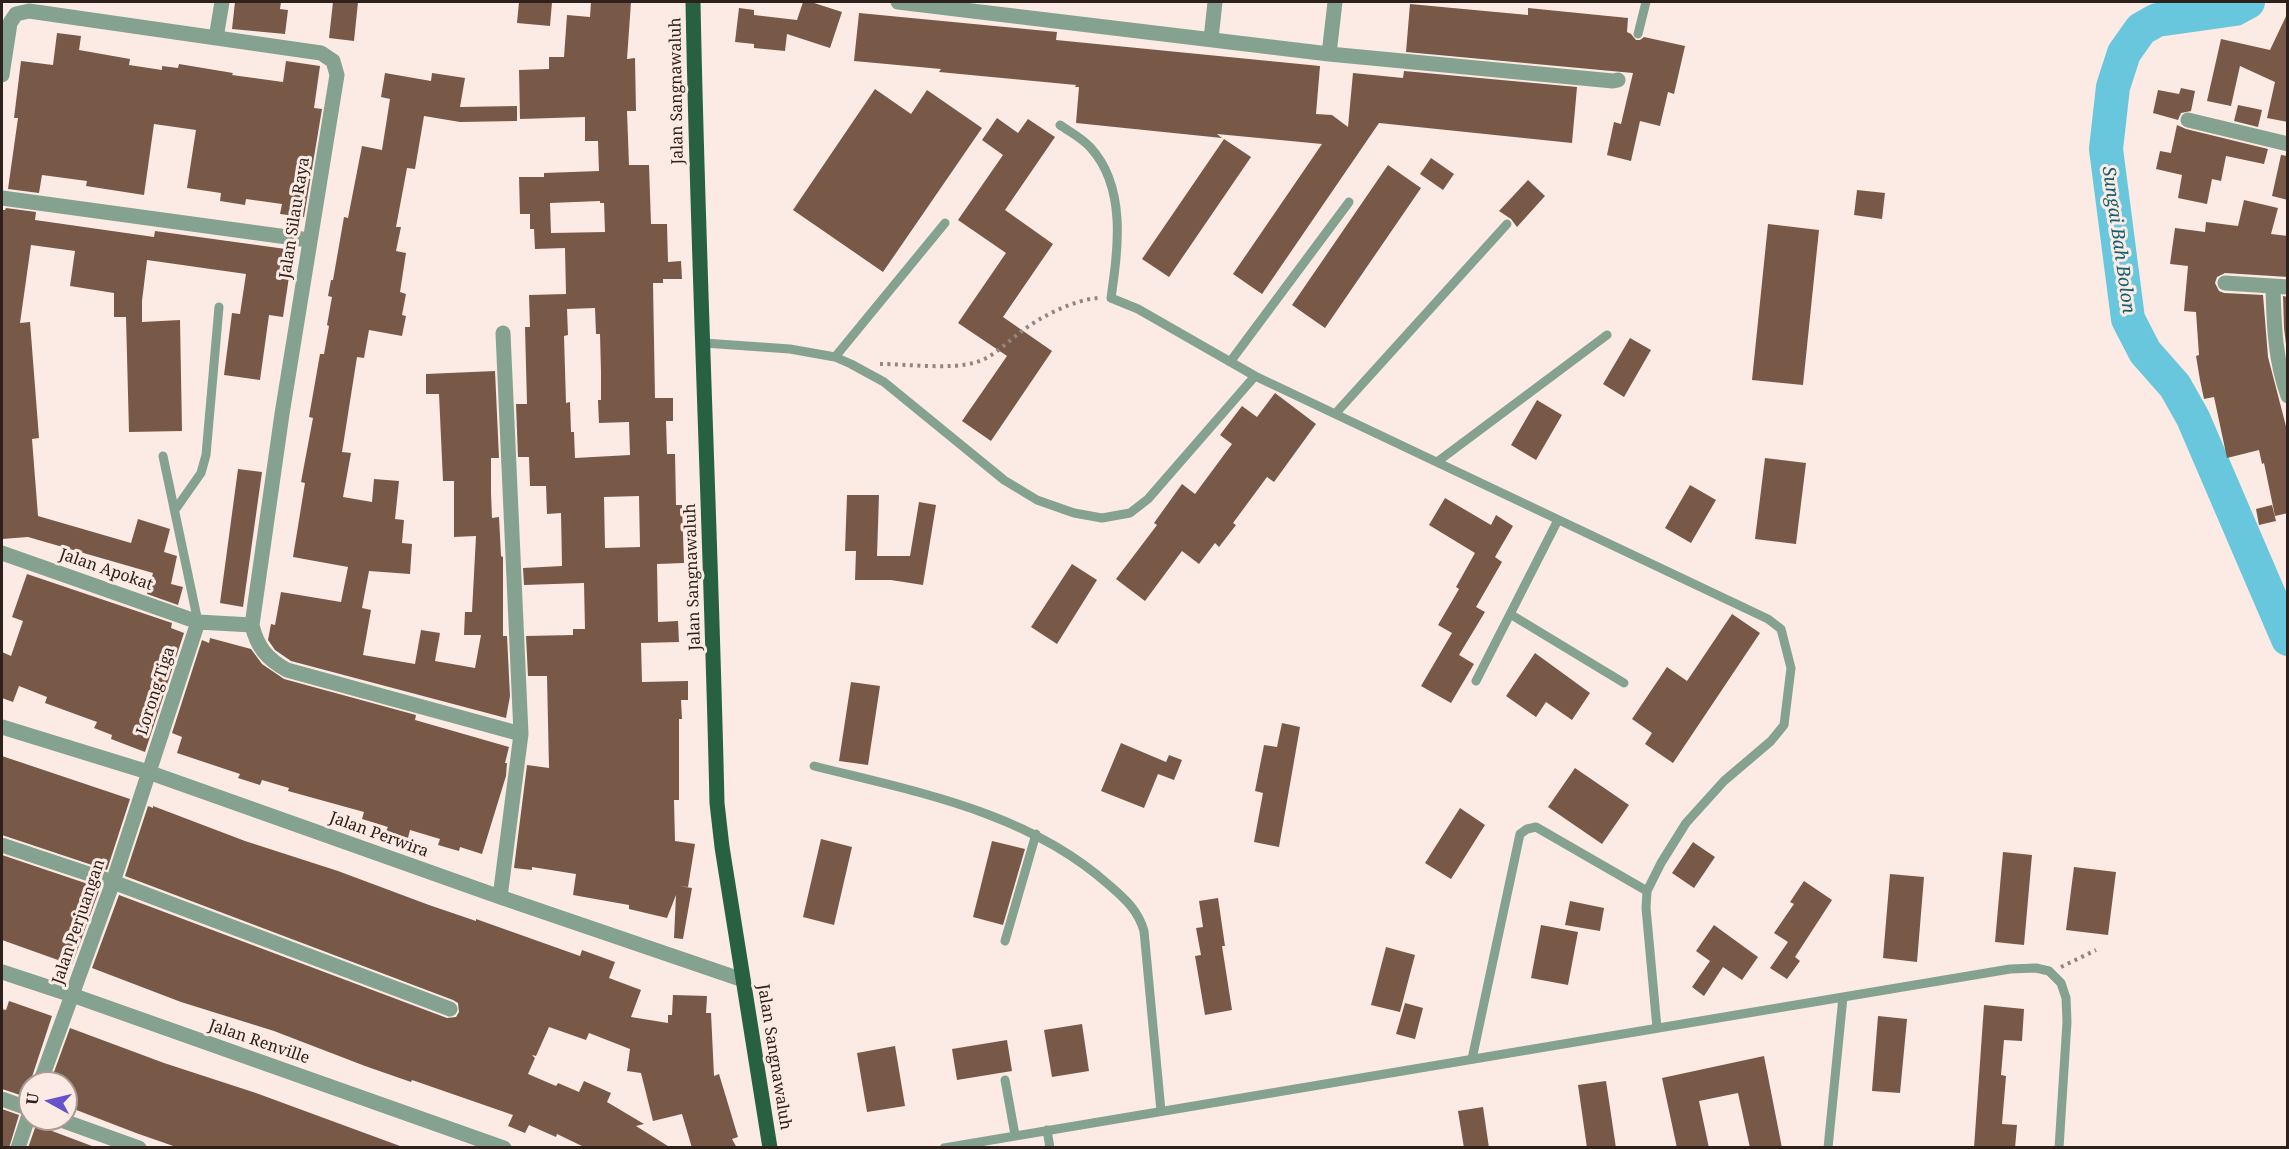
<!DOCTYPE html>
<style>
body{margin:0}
#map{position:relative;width:2289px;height:1149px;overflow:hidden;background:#fbebe4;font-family:"Noto Serif",serif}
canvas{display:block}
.frame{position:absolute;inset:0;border:3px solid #2e201a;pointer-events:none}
.north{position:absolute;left:18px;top:1071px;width:60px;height:60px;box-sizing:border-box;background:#fbebe4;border:2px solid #a99a93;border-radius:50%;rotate:278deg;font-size:16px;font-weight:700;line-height:24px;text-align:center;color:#2e201a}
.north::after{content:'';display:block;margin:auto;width:21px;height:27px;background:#6752cb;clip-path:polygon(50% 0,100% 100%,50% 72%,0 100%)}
</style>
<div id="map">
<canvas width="2289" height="1149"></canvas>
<div class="frame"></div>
<div class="north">U</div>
</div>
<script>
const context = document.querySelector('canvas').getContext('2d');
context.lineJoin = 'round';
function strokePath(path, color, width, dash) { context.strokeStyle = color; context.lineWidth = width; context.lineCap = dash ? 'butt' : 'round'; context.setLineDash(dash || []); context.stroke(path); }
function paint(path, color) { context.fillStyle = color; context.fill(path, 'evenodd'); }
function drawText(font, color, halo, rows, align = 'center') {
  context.font = font + ' "Noto Serif",serif'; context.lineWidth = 6; context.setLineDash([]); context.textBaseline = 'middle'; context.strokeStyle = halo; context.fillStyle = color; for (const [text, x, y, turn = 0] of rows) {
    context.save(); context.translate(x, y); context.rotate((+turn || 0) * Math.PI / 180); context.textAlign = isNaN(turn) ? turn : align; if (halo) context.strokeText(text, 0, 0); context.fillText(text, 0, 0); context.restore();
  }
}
strokePath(new Path2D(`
 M2248,2L2235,9L2157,20L2141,29L2124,53L2113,87L2106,149L2128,319L2145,352L2175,386L2193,418L2288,639`), '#69c7dd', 34);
paint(new Path2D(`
 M235,2H281L280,9L288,10L285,34L232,29Z
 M333,2H358L354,41L329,38Z
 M519,2H552L550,26L517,23Z
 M591,2H631L627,59L635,58L636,111H627L629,165H649L651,224H667L668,262L681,261L682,279H663V283H653L655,398H673V421H666L667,454H675L676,505H682L684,563L657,564L658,622L678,621L679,642L641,643L642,682L688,681V700H681L682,719H679V800H674L675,841L695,844L688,887L679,886L692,888L683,939L674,938L676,895L667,918L629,909V905L573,895L576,874L532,867V870L514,868L527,765L549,768L547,676H528L526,636L573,635V629H585L584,583L524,585L523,568L562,566L561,513L547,514L546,486H530L529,457H518L516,404H527L525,327H530L529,295L566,294L565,248L535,249L534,229H530V214H520L519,177H544V173L599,171L598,141H585V117L520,119L519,70L549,69V57H564L567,15L590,17ZM600,201V203H604L605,232L551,233L550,203ZM595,308L596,334H600L601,372V400H598L599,423L629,422L630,455L575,458L574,432H571L570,402L566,403L564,336L568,335L567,309ZM639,496L640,547L605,548L604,497Z
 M803,2H811L842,12L830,48L787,34L785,51L754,48V44L735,42L739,8L754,10V15L797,20Z
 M1410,4L1528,15V8L1628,18L1627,32L1631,34L1636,40H1640L1644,37L1685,46L1674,94L1668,92L1660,126L1640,121L1631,161L1607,155L1614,122L1621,124L1633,73L1406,52Z
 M2288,12V122L2267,118L2275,82L2240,66L2231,106L2207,101L2221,39L2270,50Z
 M859,13L1057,32L1056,40L1320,66L1316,114L1332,115L1348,127L1353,73L1403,78L1404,71L1577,87L1572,143L1379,123L1262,294L1233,274L1322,144L1217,134L1222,138L1076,123L1079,87H1075L1076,85L939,72L941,69L854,61Z
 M57,33L81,36L79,50L130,59L129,65L162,70V66L178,68L179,64L233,73L232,75L283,82L286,61L320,66L314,108L322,109L304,217L280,214L282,204L246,199L245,205L220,201L221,193L187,188L196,130L154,124L144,195L86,186L87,181L42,175L39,193L8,189L18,118H14L21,61L53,65Z
 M385,73L431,81L432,73L465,78L460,107L517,106V121L460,122L424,116L415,169L407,168L396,227H401L396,251L406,253L400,292L406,294L402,315L406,316L402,336L369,330L364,358L357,357L342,452L351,453L343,497L372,502L374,479L399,481L395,519L404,520L402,543L412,544L410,574L369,571L362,608L371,610L363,655L415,664L421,630L440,633L435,661L475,668L481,635H464L465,612H472L476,536L454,537V481H443L439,394H426V374L495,371L499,458H491V493L492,518L499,517L501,556L503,557V636H507L510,696L506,718L291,661L275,650L268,640L271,624L275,625L281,592L341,602L348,567L293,557L305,483L301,482L313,418L309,417L320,354H324L329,326L327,325L332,297L328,296L331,280H333L344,217L348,218L362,146L382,150L390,99L381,97Z
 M2181,88L2195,91L2191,111L2181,113L2178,120L2153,113L2158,90L2179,94Z
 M875,89L911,114L927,90L982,128L883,272L793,210Z
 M2238,105L2262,110L2258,127L2234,121Z
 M997,118L1018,133L1028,119L1055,137L1005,210L1053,244L1003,317L1052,351L991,441L962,421L1007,356L958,323L1006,253L958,220L1003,155L982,140Z
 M2177,125L2186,129L2268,149L2264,164L2226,156L2221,181L2212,179L2207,204L2178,198L2182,175L2156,169L2160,151L2171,153Z
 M1224,139L1251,157L1169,277L1142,259Z
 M2281,155L2288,156V200L2272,196Z
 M1431,158L1454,174L1443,190L1420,174Z
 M1388,165L1421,188L1325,328L1292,305Z
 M1528,180L1545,196L1517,227L1511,219L1499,211Z
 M1857,190L1885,193L1882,219L1854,215Z
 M2244,200L2278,208L2271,234L2288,236V277L2225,273L2217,277L2215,283L2219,291L2224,293L2263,295L2268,357L2288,434V513L2275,516L2264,463L2262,464L2259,450L2227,458L2214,397L2204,399L2200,380L2196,356L2199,355L2196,312L2184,311L2188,266L2170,264L2175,228L2205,232L2206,222L2238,226Z
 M6,208L36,212L35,220L154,237L155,231L293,250L283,317L269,315L260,380L224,375L232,313L240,314L246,274L147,260L142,301V322L180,320L182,431L129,432L126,317H114V293L70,286L75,251L31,245L20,323L30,322L39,438L32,439L38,516L131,543L138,519L170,529L164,552L177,556L171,584L183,587L178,605L147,594L153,573L28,537L2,539V210H5Z
 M1768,224L1819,230L1803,385L1752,380Z
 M2283,296L2288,297L2287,352L2284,328Z
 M1630,338L1651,350L1624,397L1603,384Z
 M1275,393L1316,424L1274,482L1267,477L1233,523L1236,525L1219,547L1215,543L1199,564L1182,551L1145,601L1116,579L1157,525L1154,523L1182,484L1195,494L1232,444L1220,435L1242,406L1257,417Z
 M1537,400L1562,415L1536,460L1511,445Z
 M1765,458L1806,463L1796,544L1755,539Z
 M238,469L262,472L243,607L220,603Z
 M1690,485L1716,500L1691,543L1665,528Z
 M847,495H879L877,556H910L919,502L936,505L923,585L891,580H855L856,551H845Z
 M1445,498L1491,525L1496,515L1513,526L1495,557L1502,562L1476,607L1485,612L1459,655L1474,664L1451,703L1421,686L1452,633L1438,625L1459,589L1456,587L1475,553L1429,525Z
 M2272,505L2276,521L2259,525L2256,509Z
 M1072,564L1097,580L1057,644L1031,627Z
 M27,574L172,623L171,628L184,633L145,752L111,739L112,735L94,728L97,722L45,703L47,697L19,686L13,702L2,698V652L11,656L23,621L12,617Z
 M1732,614L1760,633L1673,763L1645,744L1652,733L1632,719L1667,667L1687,681Z
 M210,638L251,649L262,664L284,679L416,715L415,720L509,747L505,763H507L506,776L482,854L460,847L459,851L438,845L440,839L410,830L408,838L386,831L388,827L362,819L364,812L288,791L289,788L262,780L260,785L238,778L240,774L177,753L182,737L172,733L202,640L209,643Z
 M1535,653L1590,693L1572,720L1546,702L1536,717L1506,696Z
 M851,682L880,686L868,765L839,761Z
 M1282,723L1300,727L1279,847L1254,842L1263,793L1255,791L1264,745L1277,747Z
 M1121,743L1166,762L1169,755L1182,760L1174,780L1158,774L1144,808L1101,791Z
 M2,756L130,799L107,870L2,835Z
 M1575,768L1629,805L1602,844L1548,807Z
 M148,806L153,808V806L245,841L338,871L429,905L476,921V919L580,956L582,950L615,962L609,978L641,990L631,1017L668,1023V1015H672L673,995L707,996L706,1013H711L714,1076L719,1074L738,1137L732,1139L737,1148H692L682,1114L653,1121L641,1073L627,1071L630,1049L589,1033L586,1040L549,1027L536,1056L532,1055L535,1058L528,1074L556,1086L558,1083L579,1092L584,1081L611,1093L607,1102L644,1124L636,1126L671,1148H586L557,1134L556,1137L529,1125L525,1133L508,1126L513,1115L412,1080L411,1082L365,1066L274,1031L181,1002L92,968L119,895L447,1018L456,1017L459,1012L458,1003L453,1000L125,876Z
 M1460,808L1485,825L1451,879L1425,863Z
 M821,839L852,847L834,925L803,917Z
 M992,841L1025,849L1003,925L973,917Z
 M1693,842L1715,857L1694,888L1672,873Z
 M2003,852L2032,855L2024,945L1995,942Z
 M2,855L100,888L72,965L2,940Z
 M2074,867L2116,872L2108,935L2066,930Z
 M1890,874L1924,877L1917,962L1883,958Z
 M1804,881L1832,900L1795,957L1800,961L1787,979L1770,968L1788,942L1774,933L1794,904L1790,902Z
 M1218,898L1225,946H1222L1232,1010L1205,1015L1195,956L1201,955L1196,928L1203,927L1199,901Z
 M1570,901L1604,908L1600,931L1565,925Z
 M1541,925L1578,932L1568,985L1531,978Z
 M1714,925L1758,957L1742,980L1723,967L1704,996L1692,987L1710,961L1696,951Z
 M1386,947L1415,955L1400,1012L1371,1005Z
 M9,1001L52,1016L30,1083H28L23,1096L2,1089V1009L6,1010Z
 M1405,1003L1423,1008L1415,1039L1396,1034Z
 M1984,1005L2024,1009L2022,1041L2004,1040L2001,1075L2006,1076L2002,1124L2017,1125L2015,1148H1974Z
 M1878,1016L1907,1019L1900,1093L1872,1091Z
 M1082,1024L1089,1071L1052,1077L1044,1030Z
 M70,1028L164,1063L256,1093L400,1146V1148H179L136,1133L66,1106V1083H50Z
 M1007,1040L1012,1071L957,1080L952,1049Z
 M895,1046L905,1106L867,1112L857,1053Z
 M1764,1056L1782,1148H1750L1738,1093L1699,1101L1709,1148H1677L1662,1078Z
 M1606,1081L1616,1148H1587L1578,1085Z
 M1483,1107L1489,1148H1464L1458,1111Z
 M2,1109L19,1115L9,1148H2Z
 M36,1125L92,1146V1148H28Z`), '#785947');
strokePath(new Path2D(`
 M880,364C908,364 951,370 977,362C995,356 1008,341 1022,331C1042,316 1073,300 1098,298
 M2061,967L2096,950`), '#94857e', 4, [3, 4.5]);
strokePath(new Path2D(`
 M1638,34L1646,2
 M1060,125C1070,132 1082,138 1090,147C1127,187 1118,249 1111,298L1138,309L1255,376L1768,619L1781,629L1791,668L1784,725L1771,741L1724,781L1686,823L1661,863L1647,891L1646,908L1657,1028
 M704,343L790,349L835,357L851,364L884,382L1004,480L1037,500L1074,513L1102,518L1130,513L1148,499L1255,376
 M835,357L945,223
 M1230,362L1349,202
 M1335,414L1507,224
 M163,456L198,622
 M1437,462L1607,335
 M175,510L201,473L206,455L219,307
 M1510,614L1624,683
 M1476,681L1558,520
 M814,766C917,792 1028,812 1109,885C1125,899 1138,910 1144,931L1161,1111
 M1005,941L1036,834
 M1472,1059L1520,834L1527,829L1536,827L1647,891
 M1005,1080L1015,1135
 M1047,1130L1050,1148
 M944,1148L2010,969L2036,968L2049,971L2061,983L2066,998L2067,1022L2059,1148
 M1828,1148L1843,997`), '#84a28f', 9);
strokePath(new Path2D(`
 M898,2L1329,54L1613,81L1618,80
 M216,38L222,2
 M1211,39L1215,2
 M1329,54L1335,2
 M2,75L10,23L16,14L29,11L321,53L333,61L337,75L282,414L252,625L198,622L2,553
 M2188,120L2288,144
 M2,198L309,240
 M2225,283L2288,287
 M2273,287C2274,325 2275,360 2288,396
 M252,625C257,647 267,659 287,670L521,734
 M2,727L148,772L500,897L743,980
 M2,845L113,882L450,1009
 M500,897L521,734L503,333
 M2,972L72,995L504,1148
 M40,1083L113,882L198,622
 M2,1099L30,1109
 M58,1119L139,1148
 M18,1148L30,1112`), '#84a28f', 15);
strokePath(new Path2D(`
 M693,2C698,269 711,536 717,803L722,847L770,1148`), '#276142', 15);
drawText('16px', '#2e201a', '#fbebe4', [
 ["Jalan Sangnawaluh",677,91,-91],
 ["Jalan Silau Raya",295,218,-81],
 ["Jalan Apokat",106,570,19],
 ["Jalan Sangnawaluh",693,577,-92],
 ["Lorong Tiga",156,691,-72],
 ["Jalan Perwira",379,835,20],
 ["Jalan Perjuangan",79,922,-71],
 ["Jalan Renville",259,1042,19],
 ["Jalan Sangnawaluh",774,1057,81]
]);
drawText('italic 18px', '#116070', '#fbebe4', [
 ["Sungai Bah Bolon",2118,240,82]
]);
</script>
